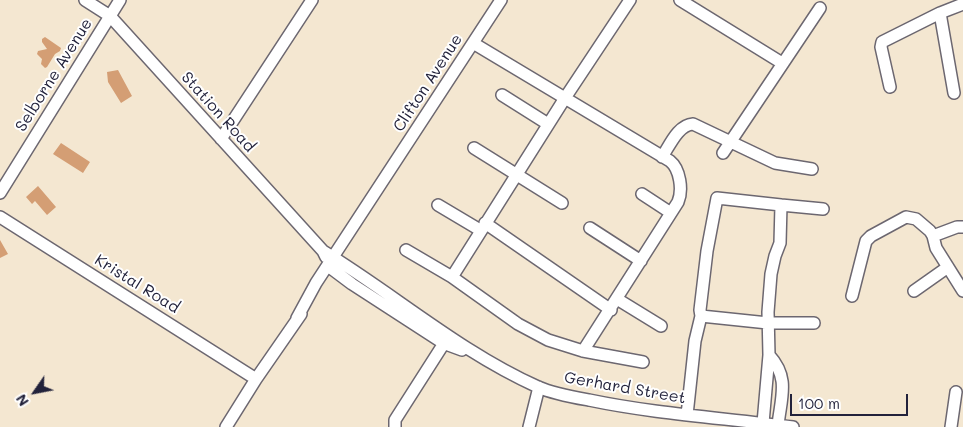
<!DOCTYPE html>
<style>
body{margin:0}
#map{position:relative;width:963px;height:427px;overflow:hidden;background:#f4e7d1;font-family:Mali,sans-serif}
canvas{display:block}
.north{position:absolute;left:10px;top:367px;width:50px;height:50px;-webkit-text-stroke:4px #fff;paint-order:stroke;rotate:237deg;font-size:14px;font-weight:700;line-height:20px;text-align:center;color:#22223b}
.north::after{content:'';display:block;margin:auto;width:18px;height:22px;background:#22223b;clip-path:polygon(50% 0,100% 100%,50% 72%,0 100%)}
.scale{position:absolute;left:790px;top:394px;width:118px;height:22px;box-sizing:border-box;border:2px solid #22223b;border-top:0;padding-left:6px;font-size:15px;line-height:18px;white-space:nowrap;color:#22223b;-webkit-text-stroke:4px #fff;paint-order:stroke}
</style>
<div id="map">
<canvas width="963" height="427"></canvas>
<div class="north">N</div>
<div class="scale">100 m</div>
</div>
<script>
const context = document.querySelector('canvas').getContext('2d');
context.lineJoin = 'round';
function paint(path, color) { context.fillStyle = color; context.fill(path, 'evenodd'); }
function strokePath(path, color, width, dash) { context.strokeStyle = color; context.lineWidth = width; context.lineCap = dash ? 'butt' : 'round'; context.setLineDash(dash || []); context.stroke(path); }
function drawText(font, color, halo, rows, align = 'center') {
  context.font = font + ' Mali,sans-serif'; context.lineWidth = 4; context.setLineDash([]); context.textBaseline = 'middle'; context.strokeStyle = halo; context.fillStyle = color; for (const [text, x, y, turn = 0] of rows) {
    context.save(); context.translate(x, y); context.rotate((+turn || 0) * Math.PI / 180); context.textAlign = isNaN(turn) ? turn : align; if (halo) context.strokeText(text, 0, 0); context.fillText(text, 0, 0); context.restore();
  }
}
paint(new Path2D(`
 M45,37L61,48L60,51L55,54L47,67L45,68L41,64L42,59L37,54L38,51L47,49L42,42V39Z
 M118,70L132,96L121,103L108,82L107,72Z
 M61,143L90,162L83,173L53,154Z
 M38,186L56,207L47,215L35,201L32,204L26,197Z
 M0,240L8,254L0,258Z`), '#d49e74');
const minor = new Path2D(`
 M85,0L110,16L323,251L326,257
 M680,0L782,63
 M940,13L954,93
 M473,43L670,161C680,169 683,190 678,202L583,351
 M890,87L881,47L882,42L940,13L963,4
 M502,95L548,124
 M221,139L312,0
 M474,148L562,203
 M723,153L820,8
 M662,157C670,145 678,125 693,124L775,163L812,169
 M0,193L120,0
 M642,194L671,213
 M438,205L480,230
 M781,205L823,209
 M0,217L256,379
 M485,223L611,310
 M590,228L641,261
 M933,236L957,227H963
 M406,250L452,277L518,324L548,340L583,351L643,362
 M323,251C395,295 460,352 538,387C554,394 572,397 589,400C656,414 725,418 793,427
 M332,269L352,284L443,343L462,350
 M452,277L565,98L630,0
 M914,291L948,267
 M852,296L866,241L871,236L906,217L916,219L930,231L933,236L936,248L963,291
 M617,299L661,326
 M297,318L316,283L501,0
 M769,355C790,378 781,397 778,425
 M687,415L695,341L701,316
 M763,423L769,355L768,312L771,274L775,256L780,243L781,205L717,198L707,251L700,310L701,316L768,323H814
 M226,427L256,379L301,314
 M395,427V420L448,337
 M529,427L539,387
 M951,427L956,392`);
strokePath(minor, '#6c6770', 14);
strokePath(minor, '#fff', 11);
drawText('16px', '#22223b', '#fff', [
 ["Selborne Avenue",54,75,-58],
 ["Clifton Avenue",428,83,-57],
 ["Station Road",218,112,48],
 ["Kristal Road",137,284,32],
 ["Gerhard Street",625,388,10]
]);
</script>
